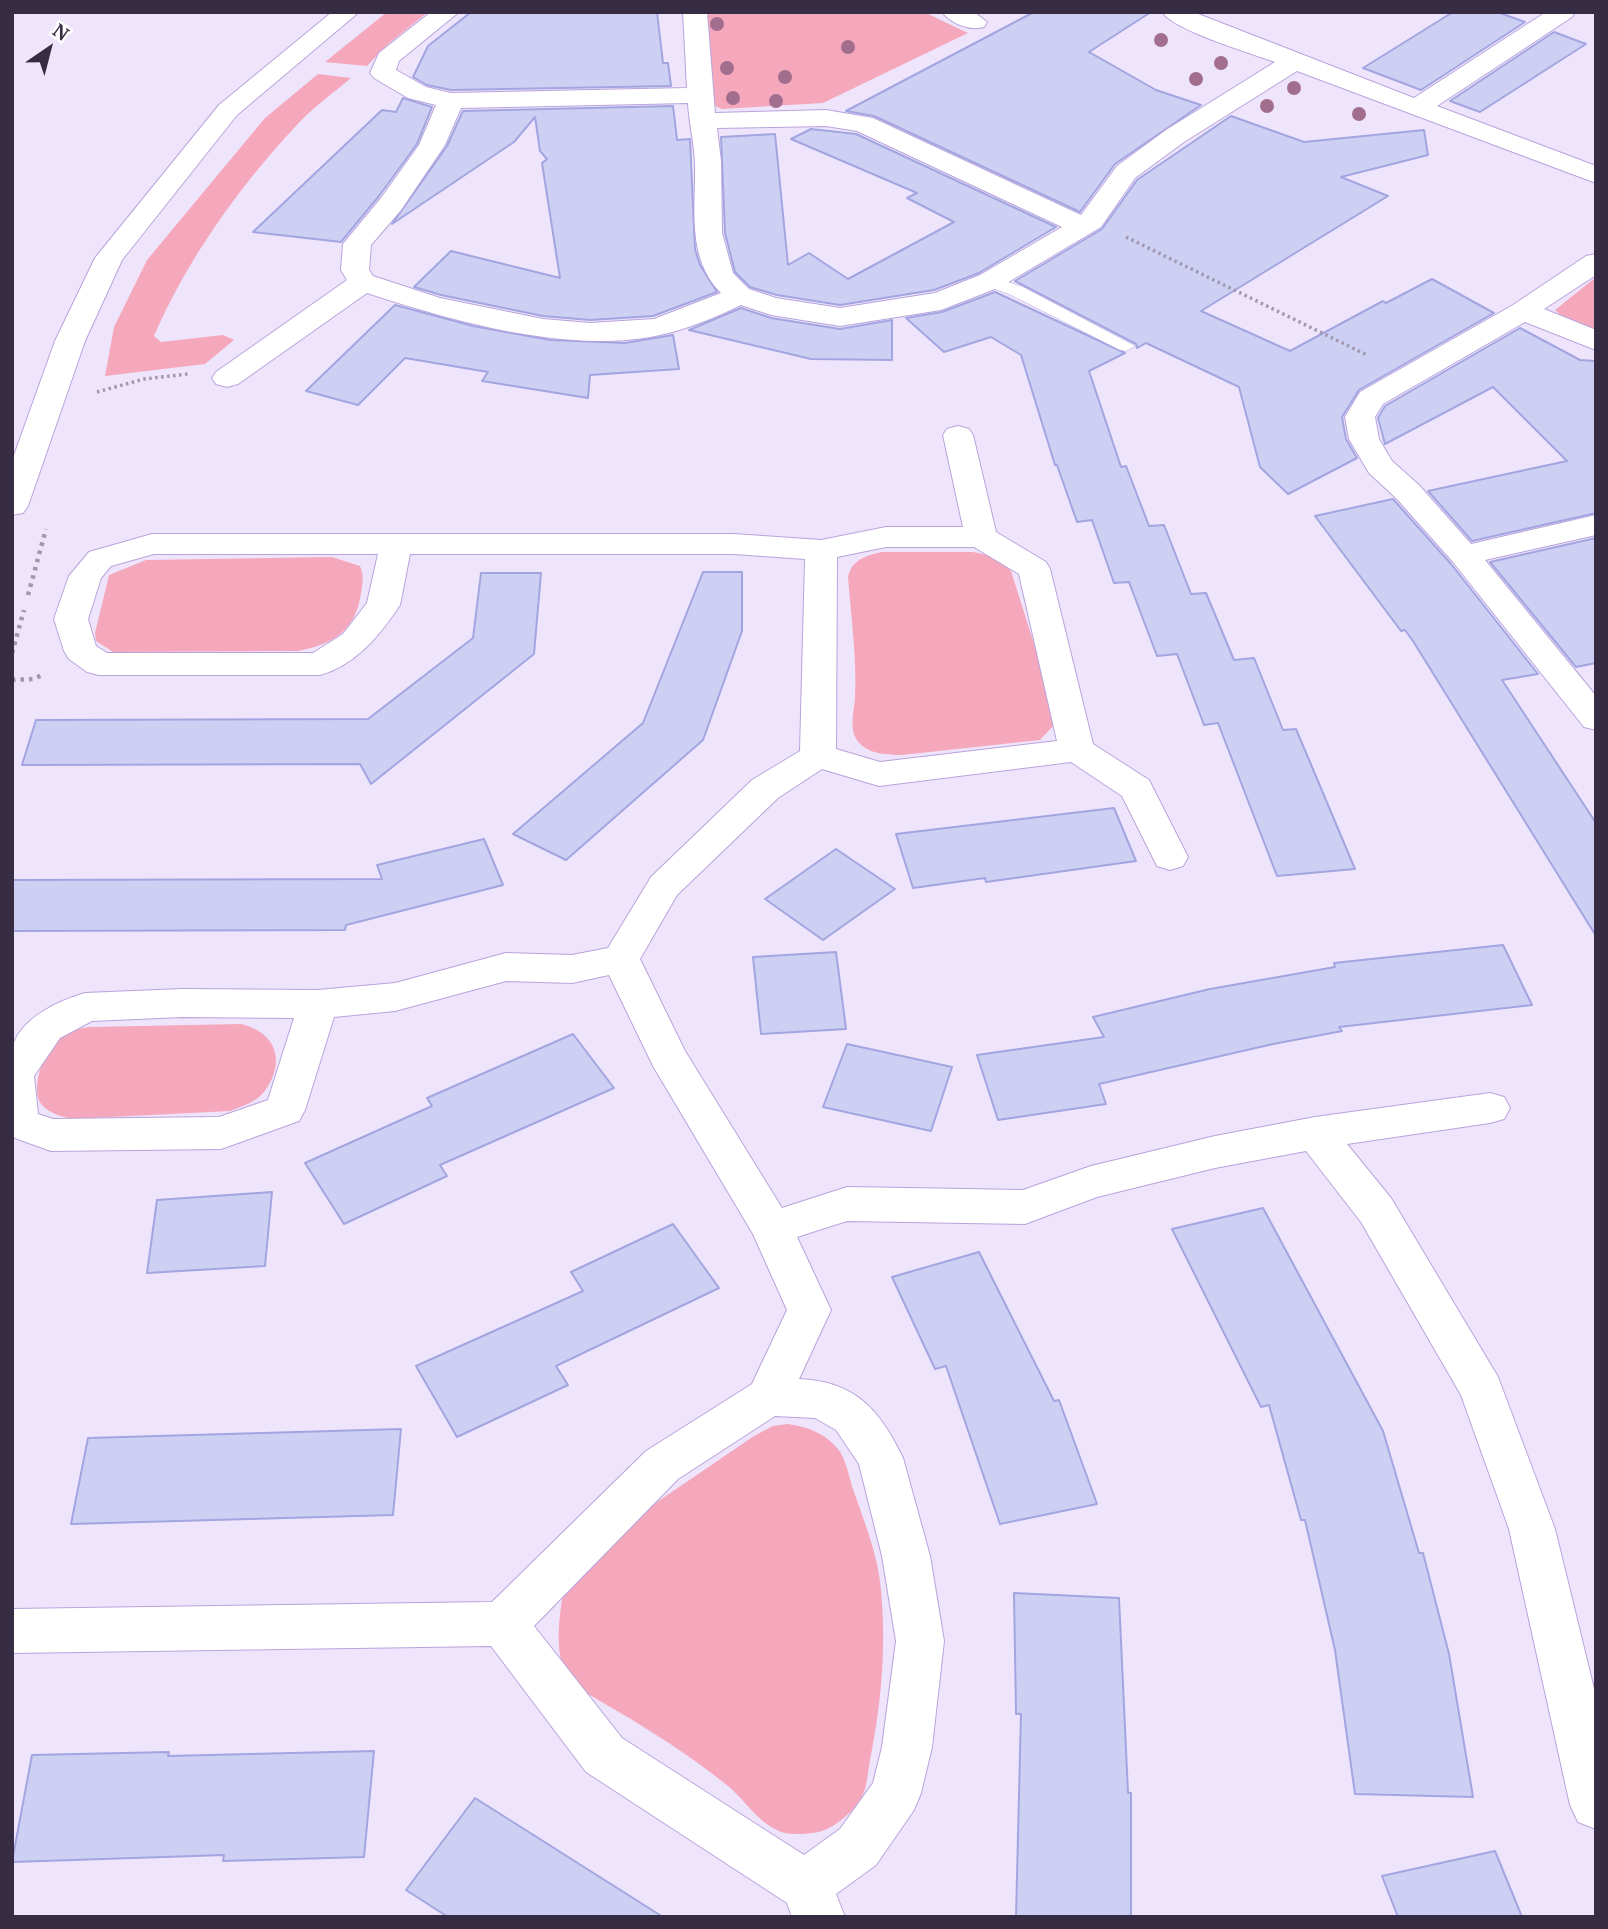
<!DOCTYPE html>
<style>
body{margin:0}
#map{position:relative;width:1608px;height:1929px;overflow:hidden;background:#eee5fd;font-family:"PT Serif",serif}
canvas{display:block}
.frame{position:absolute;inset:0;border:14px solid #362d44;pointer-events:none}
.north{position:absolute;left:14px;top:14px;width:70px;height:70px;-webkit-text-stroke:5px #fff;paint-order:stroke;rotate:35deg;font-size:19px;font-weight:700;line-height:28px;text-align:center;color:#362d44}
.north::after{content:'';display:block;margin:auto;width:24px;height:32px;background:#362d44;clip-path:polygon(50% 0,100% 100%,50% 72%,0 100%)}
</style>
<div id="map">
<canvas width="1608" height="1929"></canvas>
<div class="frame"></div>
<div class="north">N</div>
</div>
<script>
const context = document.querySelector('canvas').getContext('2d');
context.lineJoin = 'round';
function paint(path, color) { context.fillStyle = color; context.fill(path, 'evenodd'); }
function strokePath(path, color, width, dash) { context.strokeStyle = color; context.lineWidth = width; context.lineCap = dash ? 'butt' : 'round'; context.setLineDash(dash || []); context.stroke(path); }
paint(new Path2D(`
 M387,12H428L387,45L367,66L325,62Z
 M706,12H924L968,33L823,103L722,109L710,104Z
 M318,74L351,78C332,94 311,109 295,127C238,188 187,260 154,336L161,342L223,335L234,340L205,364L105,376L114,327L147,260L265,118Z
 M1596,277V331L1569,323L1555,310Z
 M882,552H973C987,554 1003,559 1011,571L1055,710L1056,723L1040,740L902,755C887,755 866,754 857,740C849,729 854,711 855,698C857,658 851,617 848,577C851,560 867,555 882,552Z
 M332,557L360,566C364,576 363,582 361,593C356,630 334,644 298,651L113,652L96,641L95,633L109,575L146,560Z
 M241,1024C276,1032 287,1062 264,1092C255,1103 242,1106 230,1111L72,1119C61,1116 50,1114 42,1105C29,1090 44,1050 58,1039C67,1031 78,1029 89,1027Z
 M787,1424C807,1426 826,1434 838,1449C846,1459 849,1477 853,1489C863,1518 876,1550 880,1581C887,1641 882,1701 870,1760C868,1772 867,1787 862,1797C855,1810 837,1826 822,1831C813,1834 795,1835 785,1833C761,1827 746,1801 728,1786C680,1747 625,1715 572,1685C552,1656 559,1620 564,1587L635,1517L754,1436L773,1426Z`), '#f5a8bc');
const building = new Path2D(`
 M471,12H657L663,63H668L671,86L451,90L427,85L413,77L428,46Z
 M1034,12H1151L1089,52L1156,90L1201,105L1115,164L1080,212L874,116L846,111Z
 M1453,12H1497L1525,22L1421,90L1363,68Z
 M1554,32L1586,44L1480,112L1450,101Z
 M403,98L432,107L417,144L379,196L341,242L253,232L382,110L396,112Z
 M673,106L677,140L690,139L695,249L700,265L717,292L653,316L590,320L543,316L441,295L414,287L451,251L560,278L542,163L547,159L540,151L535,117L514,142L392,224L447,146L463,111Z
 M1231,116L1304,142L1424,130L1428,155L1341,177L1388,196L1201,311L1290,351L1383,301L1386,303L1432,279L1494,313L1359,390L1342,417L1346,439L1357,458L1288,494L1260,467L1239,387L1146,343L1137,348L1136,344L1015,281L1102,229L1137,180Z
 M811,129L856,134L1056,227L979,273L934,290L840,305L777,295L750,287L735,272L725,233L721,137L775,134L788,265L809,253L848,279L954,222L907,198L917,193L791,139Z
 M995,292L1125,353L1089,371L1121,467L1126,466L1149,526L1164,525L1191,594L1206,593L1234,660L1254,658L1283,730L1296,729L1355,869L1277,876L1218,723L1204,725L1177,654L1157,656L1129,582L1114,583L1092,520L1077,522L1057,465H1055L1021,355L991,337L944,352L906,318L942,312Z
 M395,305L473,326L550,340L625,343L673,335L679,369L590,375L588,398L482,381L488,372L405,358L358,405L306,391Z
 M741,308L771,318L840,329L892,320V360L811,359L689,330Z
 M1520,328L1580,360L1596,361V513L1472,541L1428,491L1567,461L1493,387L1385,444L1378,418L1385,406Z
 M1393,499L1451,564L1538,674L1502,680L1596,823V936L1413,641L1405,630L1401,631L1315,516Z
 M1596,538V663L1576,667L1490,562Z
 M703,572H742V631L703,740L566,860L513,834L643,723Z
 M481,573H541L534,654L371,784L360,764L22,765L36,720L368,719L473,638Z
 M1114,808L1136,861L986,882L985,878L913,888L896,834Z
 M484,839L503,885L346,925L345,930L12,931V880L382,879L377,865Z
 M836,849L895,889L823,940L765,899Z
 M1503,945L1532,1005L1339,1027L1342,1031L1273,1044L1099,1084L1106,1104L998,1120L977,1055L1104,1037L1093,1017L1210,989L1335,967L1334,963Z
 M836,952L846,1029L761,1034L753,957Z
 M573,1034L614,1088L440,1165L447,1176L344,1224L305,1163L432,1106L427,1098Z
 M847,1044L952,1067L931,1131L823,1107Z
 M272,1192L265,1266L147,1273L157,1200Z
 M1263,1208L1383,1431L1419,1553H1423L1449,1654L1473,1797L1355,1794L1335,1650L1305,1520H1301L1269,1405L1261,1407L1172,1229Z
 M673,1224L719,1288L556,1366L568,1385L457,1437L416,1366L583,1291L571,1272Z
 M979,1252L1054,1401L1059,1400L1097,1504L1000,1524L946,1366L935,1369L892,1277Z
 M401,1429L393,1515L71,1524L88,1438Z
 M1014,1593L1119,1598L1128,1793H1131V1917H1016L1021,1714H1016Z
 M374,1751L364,1857L223,1861L224,1855L12,1862L32,1755L169,1752L168,1756Z
 M475,1798L535,1836L663,1917H448L406,1890Z
 M1495,1851L1522,1917H1398L1382,1876Z`);
paint(building, '#ced0f3');
strokePath(building, '#a3a5e0', 2);
const lane = new Path2D(`
 M990,276L1023,287L1135,346L1126,351L1120,350L1011,295L984,285L982,281L984,277Z`);
const street = new Path2D(`
 M431,12H459L399,61L396,70L426,87L451,93L687,88L683,12H707L715,113L826,110L873,118L1081,215L1117,166L1166,130L1275,62C1251,53 1175,31 1162,12H1193L1414,98L1546,12H1575L1572,17L1437,106L1596,166V183L1297,71L1184,142L1135,178L1101,227L1000,287L941,310L840,326L771,315L741,305C716,317 688,329 660,335C570,355 453,321 367,293L238,384L227,387L216,384L212,378L216,372L347,280L341,270L343,244L381,198L419,145L436,105L408,98L374,78L370,73L379,53ZM688,103C689,123 694,142 695,163C696,207 686,258 721,293L654,319L590,323L543,319L440,298L373,276L369,270L371,245L401,210L445,145L461,108ZM826,126L857,131L1062,227L980,275L935,293L840,308L776,298L749,289L733,273L722,233L721,161L717,128Z
 M942,12H974L987,22L984,27C970,31 951,24 942,12Z
 M1596,254V275L1544,309L1596,330V350L1525,322L1383,404L1375,417L1379,439L1392,461L1419,485L1471,544L1596,515V535L1485,560L1596,696V730L1584,727L1453,562L1397,499L1369,473L1349,439L1345,417L1360,392L1513,305L1586,256Z
 M958,426L969,429L973,435L996,532L1046,562L1050,569L1093,744L1149,780L1188,857L1183,866L1170,870L1157,866L1122,796L1071,762L879,786L822,769L778,798L677,895L640,959L685,1051L782,1208L847,1187L1023,1190L1091,1166L1215,1136L1315,1117L1490,1093L1504,1097L1510,1108L1504,1119L1490,1123L1347,1144L1391,1198L1498,1377L1555,1529L1596,1697V1829L1578,1822L1570,1805L1509,1529L1461,1395L1361,1222L1306,1151L1215,1168L1097,1197L1025,1224L847,1221L797,1237L831,1310L799,1379C855,1381 880,1410 903,1458L930,1556L944,1641L932,1747L921,1793L914,1810L876,1865L836,1894L845,1917H792L787,1903L586,1772L491,1646L12,1653V1609L492,1602L646,1451L752,1384L787,1310L753,1234L653,1066L609,975L572,983L506,981L395,1011L334,1017L305,1110L299,1121L221,1149L51,1151L12,1137C12,1120 8,1057 13,1045C23,1017 58,1001 85,993L182,989L318,990L395,983L506,953L572,955L608,948L651,877L752,780L800,751L805,559L734,554H410L400,605C380,635 356,665 320,675H99L87,672L69,659L64,651L54,619L69,576L89,552L152,534H734L821,540L886,527H963L943,435L947,429ZM886,547H974L1019,574L1057,741L880,762L836,749L837,557ZM154,554H378L367,603L343,634L313,653H107L96,646L88,619L101,578L111,566ZM182,1017L294,1018L268,1100L219,1117L53,1119L38,1114L34,1076L60,1038L92,1021ZM775,1416L815,1418L836,1430L859,1464L882,1556L896,1641L882,1747L873,1783L840,1829L804,1855L622,1738L534,1626L678,1479Z`);
const secondary = new Path2D(`
 M332,12H359L237,115L122,260L85,341L28,506L23,513L12,515V461L55,341L95,258L219,105Z`);
strokePath(lane, '#b9a3dc', 1);
strokePath(street, '#b9a3dc', 2);
strokePath(secondary, '#b9a3dc', 2);
strokePath(new Path2D(`
 M1126,237L1367,355
 M97,392L144,379L188,374`), '#a097af', 3.5, [2.5, 3.5]);
strokePath(new Path2D(`
 M28,595L46,529
 M12,653L24,610
 M12,680L33,679L45,674`), '#a097af', 4.5, [3.5, 5]);
paint(lane, '#fff');
paint(street, '#fff');
paint(secondary, '#fff');
context.fillStyle = '#a26e8d';
for (const [x, y] of [
 [717,24],
 [1161,40],
 [848,47],
 [1221,63],
 [727,68],
 [785,77],
 [1196,79],
 [1294,88],
 [733,98],
 [776,101],
 [1267,106],
 [1359,114]
]) { context.beginPath(); context.arc(x, y, 7, 0, 2 * Math.PI); context.fill(); }
</script>
